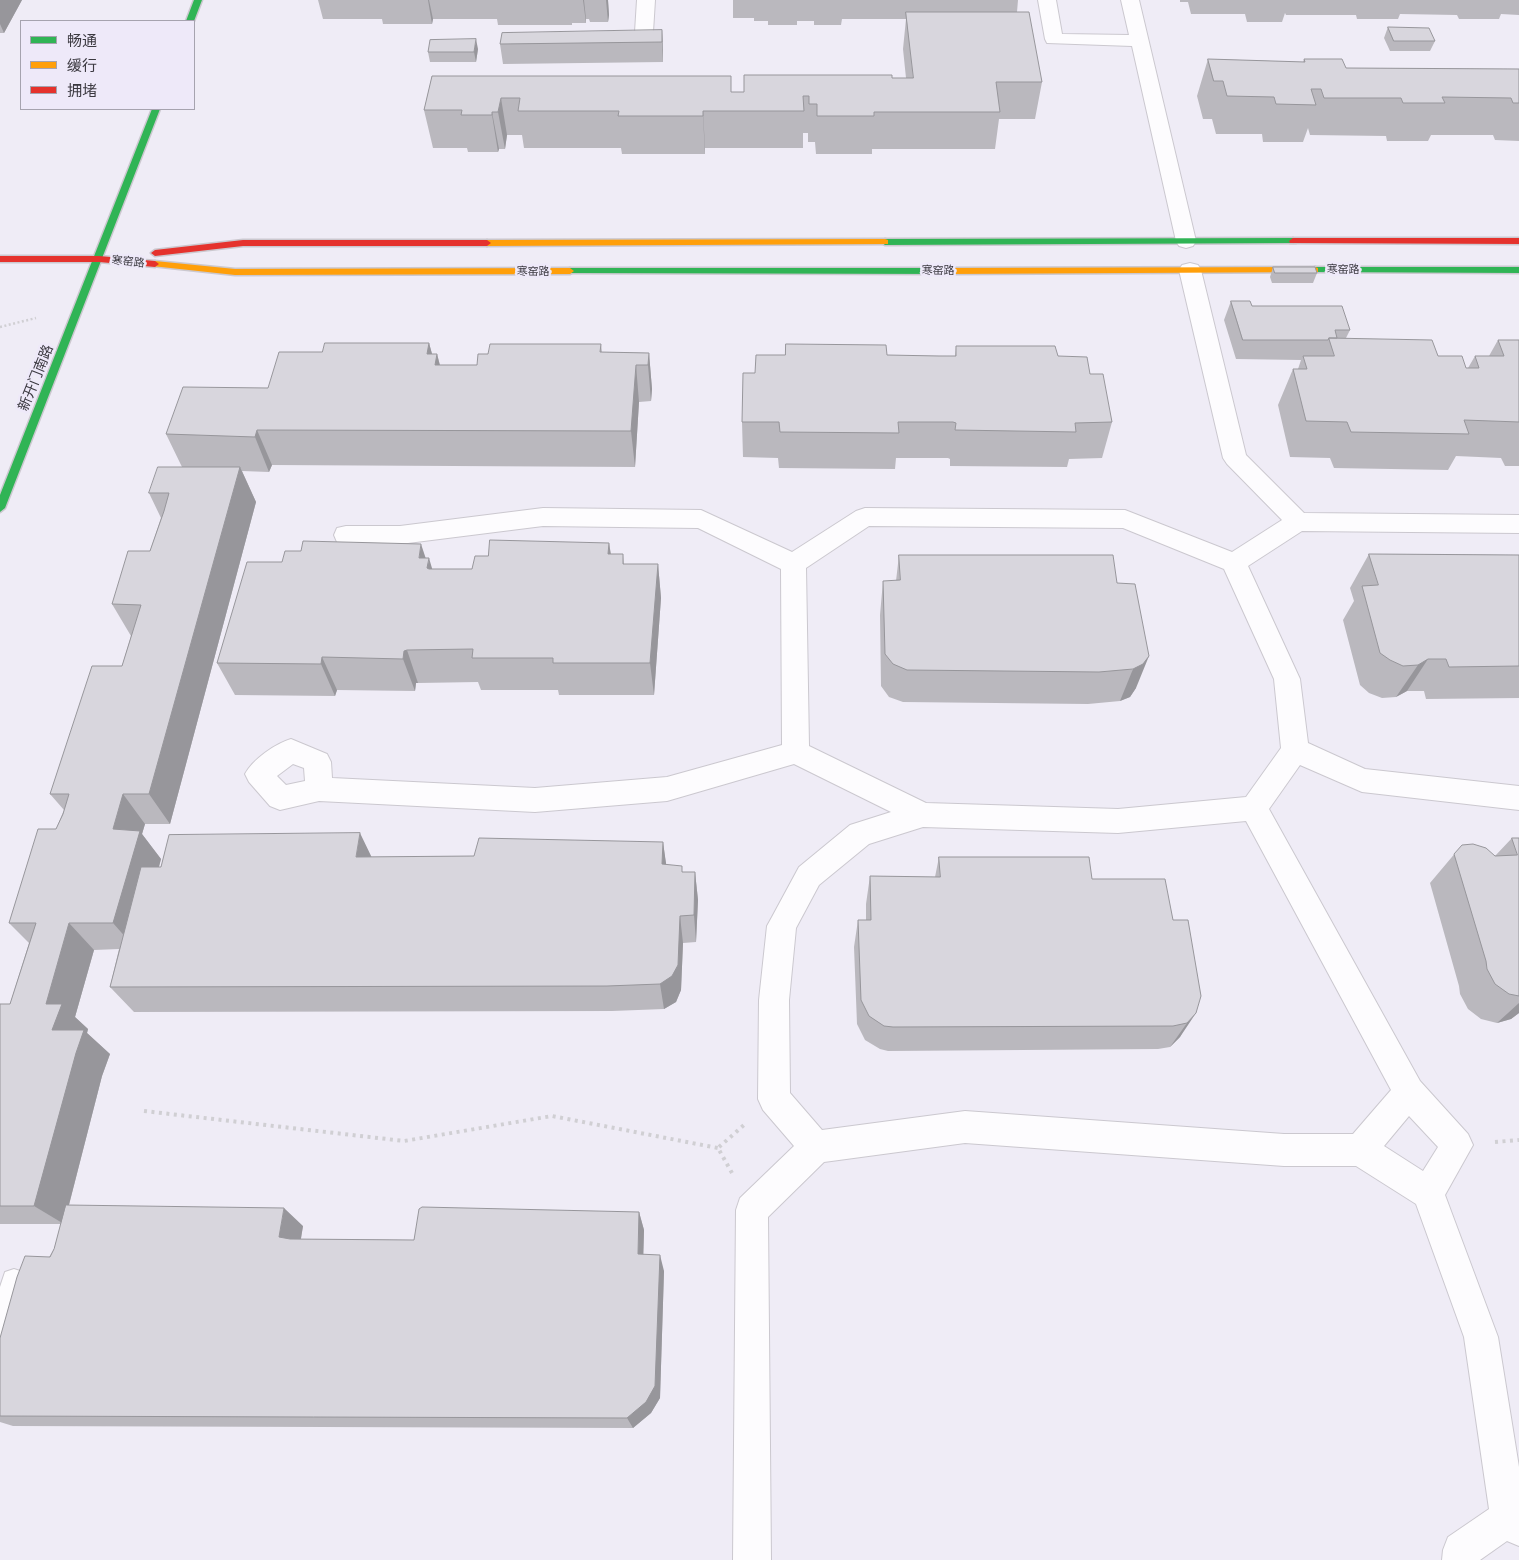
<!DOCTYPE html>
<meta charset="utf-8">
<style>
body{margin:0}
#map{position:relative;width:1519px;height:1560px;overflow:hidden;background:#efecf6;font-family:"Roboto Serif","Noto Sans SC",serif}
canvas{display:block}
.legend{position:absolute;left:20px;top:20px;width:175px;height:90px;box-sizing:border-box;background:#eee9f9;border:1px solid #a6a3af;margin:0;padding:6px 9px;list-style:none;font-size:15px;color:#3b3940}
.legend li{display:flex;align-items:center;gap:10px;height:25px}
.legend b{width:25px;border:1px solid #a6a3af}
</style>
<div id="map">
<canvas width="1519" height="1560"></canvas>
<ul class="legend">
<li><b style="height:6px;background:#30b455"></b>畅通</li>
<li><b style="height:6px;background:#ff9f0a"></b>缓行</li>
<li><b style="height:6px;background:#e5322d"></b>拥堵</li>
</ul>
</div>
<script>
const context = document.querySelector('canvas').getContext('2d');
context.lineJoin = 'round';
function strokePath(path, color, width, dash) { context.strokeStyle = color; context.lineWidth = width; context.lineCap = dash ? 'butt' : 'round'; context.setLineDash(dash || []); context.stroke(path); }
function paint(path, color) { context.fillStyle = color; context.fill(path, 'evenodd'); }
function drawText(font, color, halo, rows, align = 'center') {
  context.font = font + ' "Roboto Serif","Noto Sans SC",serif'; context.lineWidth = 5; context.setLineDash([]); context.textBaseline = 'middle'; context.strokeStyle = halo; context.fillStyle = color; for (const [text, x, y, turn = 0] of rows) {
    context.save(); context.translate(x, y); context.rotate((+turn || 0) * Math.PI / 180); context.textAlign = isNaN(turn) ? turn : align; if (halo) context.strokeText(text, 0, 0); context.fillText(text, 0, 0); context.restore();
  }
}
const lane = new Path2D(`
 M14,1269L23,1272L26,1281L9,1340L0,1343V1287L5,1272Z`);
const street = new Path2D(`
 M637,0H655L653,32L650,36L644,37L638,36L635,32Z
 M1038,0H1056L1062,34L1129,35L1121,0H1139L1196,241L1193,246L1186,248L1179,246L1176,241L1132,46L1047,43L1045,39Z
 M1190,263L1198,265L1201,270L1246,455L1304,513L1519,515V533L1302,531L1248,566L1300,679L1308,743L1365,769L1519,786V810L1362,792L1300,765L1269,809L1420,1081L1468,1134L1473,1145L1445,1195L1498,1337L1519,1467V1546L1507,1541L1480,1560H1442L1443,1550L1448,1537L1489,1509L1464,1337L1416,1204L1356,1166H1284L965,1143L824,1162L768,1217L771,1560H733L736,1210L740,1198L794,1146L763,1110L758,1099L759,1000L767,926L772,917L799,867L850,825L891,812L794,764L667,801L535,812L319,801L280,810L270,806L249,782L245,774C253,759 275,744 291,739L327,754L331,762L332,778L535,788L667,777L782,745L781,569L698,528L543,526L400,544H346L337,542L334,535L337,528L346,526H400L543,508L701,510L792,552L856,511L865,508L1125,510L1232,552L1282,520L1227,464L1223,458L1179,270L1182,265ZM869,526L1123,528L1224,569L1274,679L1281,748L1246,797L1118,809L926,803L809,746L806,568ZM293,764L304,768L305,781L286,785L277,776ZM1246,821L1391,1090L1353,1134H1284L965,1111L822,1130L790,1093L789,1000L796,928L819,885L869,844L923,827L1118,833ZM1409,1116L1438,1147L1423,1171L1384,1146Z`);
const fast = new Path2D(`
 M194,0H202L194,21H186Z
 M152,109H160L5,508L0,512V495Z
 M1293,238L1297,241L1296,243L885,245L881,242L885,239Z
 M1315,267H1519V273L1312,272V268Z
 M570,268H948L952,271L948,274L567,273V269Z`);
const slow = new Path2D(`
 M885,239L888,240V244L487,246L483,243L487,240Z
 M155,261L235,269L570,268L574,271L570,274L235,275L152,266L151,264Z
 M1315,267L1318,268V272L948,274L944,271L948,268Z`);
const jam = new Path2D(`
 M1293,238H1519V244L1290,243L1289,241Z
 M243,240H487L491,243L487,246H243L155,256L151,253L155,250Z
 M0,256H99L155,261L159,264L155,267L99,262H0Z`);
strokePath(lane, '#cbc8cf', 2);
strokePath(street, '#cbc8cf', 2);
strokePath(fast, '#cbc8cf', 3);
strokePath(slow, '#cbc8cf', 3);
strokePath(jam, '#cbc8cf', 3);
strokePath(new Path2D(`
 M0,327L36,318`), '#d0cfd3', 2.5, [2, 2.5]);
strokePath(new Path2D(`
 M144,1111L404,1141L552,1116L718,1148
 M1495,1142L1519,1140
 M732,1173L718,1148L745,1124`), '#d0cfd3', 4, [3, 4.5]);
paint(lane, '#fdfcfe');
paint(street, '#fdfcfe');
paint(fast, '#30b455');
paint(slow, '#ff9f0a');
paint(jam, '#e5322d');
paint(new Path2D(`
 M0,0H22L4,33H0Z
 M318,0H608L609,15L608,22H590L589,19H586V23H572V25H498L497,19H433L432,24H383L382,19H323Z
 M733,0H1018L1017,12L1042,82L1035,119H999L995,149H872V154H816L815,142H808V133H803V148H705V154H622L621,148H524L522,135H507L505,149H499L498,152H468L467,148H433L424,110L432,76H731V92H744L892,78H906L903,49L906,19H842L841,25H814V21H797V25H768V21H754V18H733Z
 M1180,0H1519V15L1501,14L1499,19H1459L1457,15L1400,14L1398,19H1357L1356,15H1286L1285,13L1282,22H1247L1245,14H1191L1188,2H1180Z
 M1388,27L1435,41L1430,51H1390L1384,38Z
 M662,30L663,50V62L503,64L500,44Z
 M478,49L476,62H430L428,52Z
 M1208,59L1303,62L1304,59L1346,68L1519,69V141L1495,140L1493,135H1431L1428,141H1387L1386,136L1310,135L1308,128L1303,142H1263L1262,134H1216L1212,119H1203L1197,96Z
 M1273,267L1317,273L1313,283H1272L1270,277Z
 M1231,301L1350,330L1346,338L1438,356L1466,368H1468L1475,356H1489L1498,340H1519V466H1505L1501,458L1456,456L1448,470L1334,468L1330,458L1290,457L1278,405L1293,369H1298L1301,360L1236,359L1224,320Z
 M429,343L432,354H437L440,365H477L488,354L601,344L602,352L649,353L652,389L651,401L639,402L635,467L272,465L269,472L242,471L256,502L170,824H145L142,834L161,859L159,867L372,857L474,856L663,842L666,865L683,872H695L698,900L696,942L683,943L681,990L676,1002L664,1009L612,1011L134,1012L110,987L119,949L94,950L75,1017L88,1029L87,1033L110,1054L102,1076L69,1205L303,1226L301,1239L414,1240L639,1212L644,1230L643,1254L664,1271L660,1398L651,1413L633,1428L13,1426L0,1422V1338L54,1249L61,1224H0V1004H10L29,943L9,923L56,829L64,810L50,794L122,666L131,636L112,604L150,551L161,518L149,493L182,467L166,434L268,388L322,352Z
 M956,346L1058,356L1090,374L1112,422L1102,458L1069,459L1067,467L950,466V459L948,458H896L895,469L779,468L778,458L743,457L742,422L755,373L785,355L955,356Z
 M609,543L611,554H623L624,564H658L661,598L654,695H559L558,690H481L478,682L418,683H416L415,691L337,690L335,696L235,695L217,663L282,562L426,558L432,569H472L488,556Z
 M1369,554L1519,555V698L1426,699L1424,691H1407L1396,697L1382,698L1369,693L1360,685L1343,620L1354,601L1350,588Z
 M899,555L1117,583L1136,688L1130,697L1120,701L1088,704L903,702L889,697L881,686L880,615L883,581H896Z
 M1512,838H1519V1013L1511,1019L1497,1023L1481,1019L1468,1009L1460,994L1459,986L1430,883L1462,845L1495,856Z
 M939,857L1092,879L1173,920L1201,996L1180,1037L1170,1047L1158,1049L888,1051L880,1049L865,1040L857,1024L854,947L858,920H866V904L870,876L935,877Z`), '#bab8be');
paint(new Path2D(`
 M0,0H22L4,33L0,24Z
 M428,0H429L433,19L432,24Z
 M583,0H584L586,19V23Z
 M606,0H608L609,15L608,22Z
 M662,30L663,50V62L662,42Z
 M476,39L478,49L476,62L474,52Z
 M501,98L507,135L505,149L498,112Z
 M703,111L705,148V154L703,116Z
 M492,112L499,149L498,152L492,115Z
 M429,343L439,379L427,354Z
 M649,353L652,389L651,401L648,365Z
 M437,354L446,390L435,365Z
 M636,365L639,402L635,467L631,431Z
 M257,430L272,465L269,472L255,437Z
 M240,467L256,502L170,824L149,794Z
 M609,543L614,577L608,554Z
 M421,544L428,565L429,558L439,592L419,558Z
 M658,564L661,598L654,695L650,663Z
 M407,650L418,683H416L415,691L403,659L404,651Z
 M1149,656L1136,688L1130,697L1120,701L1133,669Z
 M322,657L337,690L335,696L321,664Z
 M1428,659L1407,691L1396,697L1418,665Z
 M123,794L145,824L142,834L161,859L136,949L113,923V829Z
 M360,833L374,862L356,857Z
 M663,842L667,870L662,864Z
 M695,872L698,900L696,942L694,915Z
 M680,916L683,943L681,990L676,1002L664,1009L660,984Z
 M69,923L94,950L75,1017L88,1029L87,1033L110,1054L102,1076L64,1224L34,1206L52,1030L46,1004Z
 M1519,1003V1013L1511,1019L1497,1023Z
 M1196,1013L1180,1037L1170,1047L1187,1023Z
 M284,1208L303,1226L298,1255L279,1237Z
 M639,1212L644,1230L643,1270L638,1254Z
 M660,1255L664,1271L660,1398L651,1413L633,1428L627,1418Z`), '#97969b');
const building = new Path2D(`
 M906,12H1029L1042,82H996L1000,112H874V116H817V104H809V96H803L804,111H703V116H618L619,111H518L520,98H501L498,112H492V115H461L462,110H424L432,76H731V92H744V75H892V78H913Z
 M1388,27L1429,28L1435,41H1394Z
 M662,30V42L500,44L502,33Z
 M476,39L474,52H428L430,40Z
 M1208,59L1305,62L1304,59H1342L1346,68L1519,69V103H1513L1511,98L1442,97L1445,103H1403L1401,98H1324L1321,89H1311L1316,105L1276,104L1274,97L1227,96L1223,81H1214Z
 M1273,267H1315L1317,273H1275Z
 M1231,301H1250L1252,306H1342L1350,330H1335L1337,338H1329L1328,340H1243Z
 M1329,338L1432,340L1438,356H1462L1466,368H1479L1475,356H1504L1498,340H1519V422L1464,420L1469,434L1351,432L1347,422L1306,421L1293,369H1307L1303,356H1334Z
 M325,343H429L427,354H437L435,365H477L478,354H488L490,344H601L600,352L649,353L648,365H636L631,431L257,430L255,437L166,434L183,387L268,388L279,352H322Z
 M786,344L886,345L887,355L939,356H956V346H1055L1058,356L1087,357L1090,374H1103L1112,422L1075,423L1076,432L955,430L956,423L953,422H898L899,433L780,432L779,422H742L743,373H755L756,355H785Z
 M158,467H240L149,794H123L113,829L140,831L113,923H69L46,1004H62L52,1030H84L76,1053L34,1206H0V1004H10L36,923H9L38,829H56L63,814L69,794H50L92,666H122L141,605L112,604L128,551H150L164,511L169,493H149Z
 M490,540L609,543L608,554H623V564H658L650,663H553V658H472L473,649L407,650L404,651L403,659L322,657L321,664L217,663L247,562H282L285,551H301L303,541L421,544L419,558H429L427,568L429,569H472L475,556H488Z
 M1369,554L1519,555V666L1449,667L1446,659H1428L1418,665L1403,666L1390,660L1380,653L1362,586L1378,585Z
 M899,555H1113L1117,583L1135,584L1149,656L1143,664L1133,669L1099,672L907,670L893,664L885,654L883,581L900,580Z
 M360,833L356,857L474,856L479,838L663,842L662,864L682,866V872H695L694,915L680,916L678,965L672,976L660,984L607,986L110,987L141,867H161L169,835Z
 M1512,838H1519V996L1509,994L1495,984L1487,969L1486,961L1454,854L1462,845L1473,844L1486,848L1495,856L1517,855Z
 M939,857H1089L1092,879H1165L1173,920H1188L1201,996L1196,1013L1187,1023L1173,1026L893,1027L884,1026L869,1016L861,1000L858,920H871L870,876L940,877Z
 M66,1205L284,1208L279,1237L290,1239L414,1240L419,1209L422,1207L639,1212L638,1254L660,1255L655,1386L646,1402L627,1418L0,1416V1338L17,1277L25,1256L50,1257L54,1249Z`);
paint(building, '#d8d6dd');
strokePath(building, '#97969b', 1);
drawText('11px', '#3b3940', '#eee9f9', [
 ["寒窑路",128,262,6],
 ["寒窑路",1343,270],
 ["寒窑路",938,271],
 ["寒窑路",533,272]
]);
drawText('14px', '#3b3940', '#eee9f9', [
 ["新开门南路",36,378,-68]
]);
</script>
